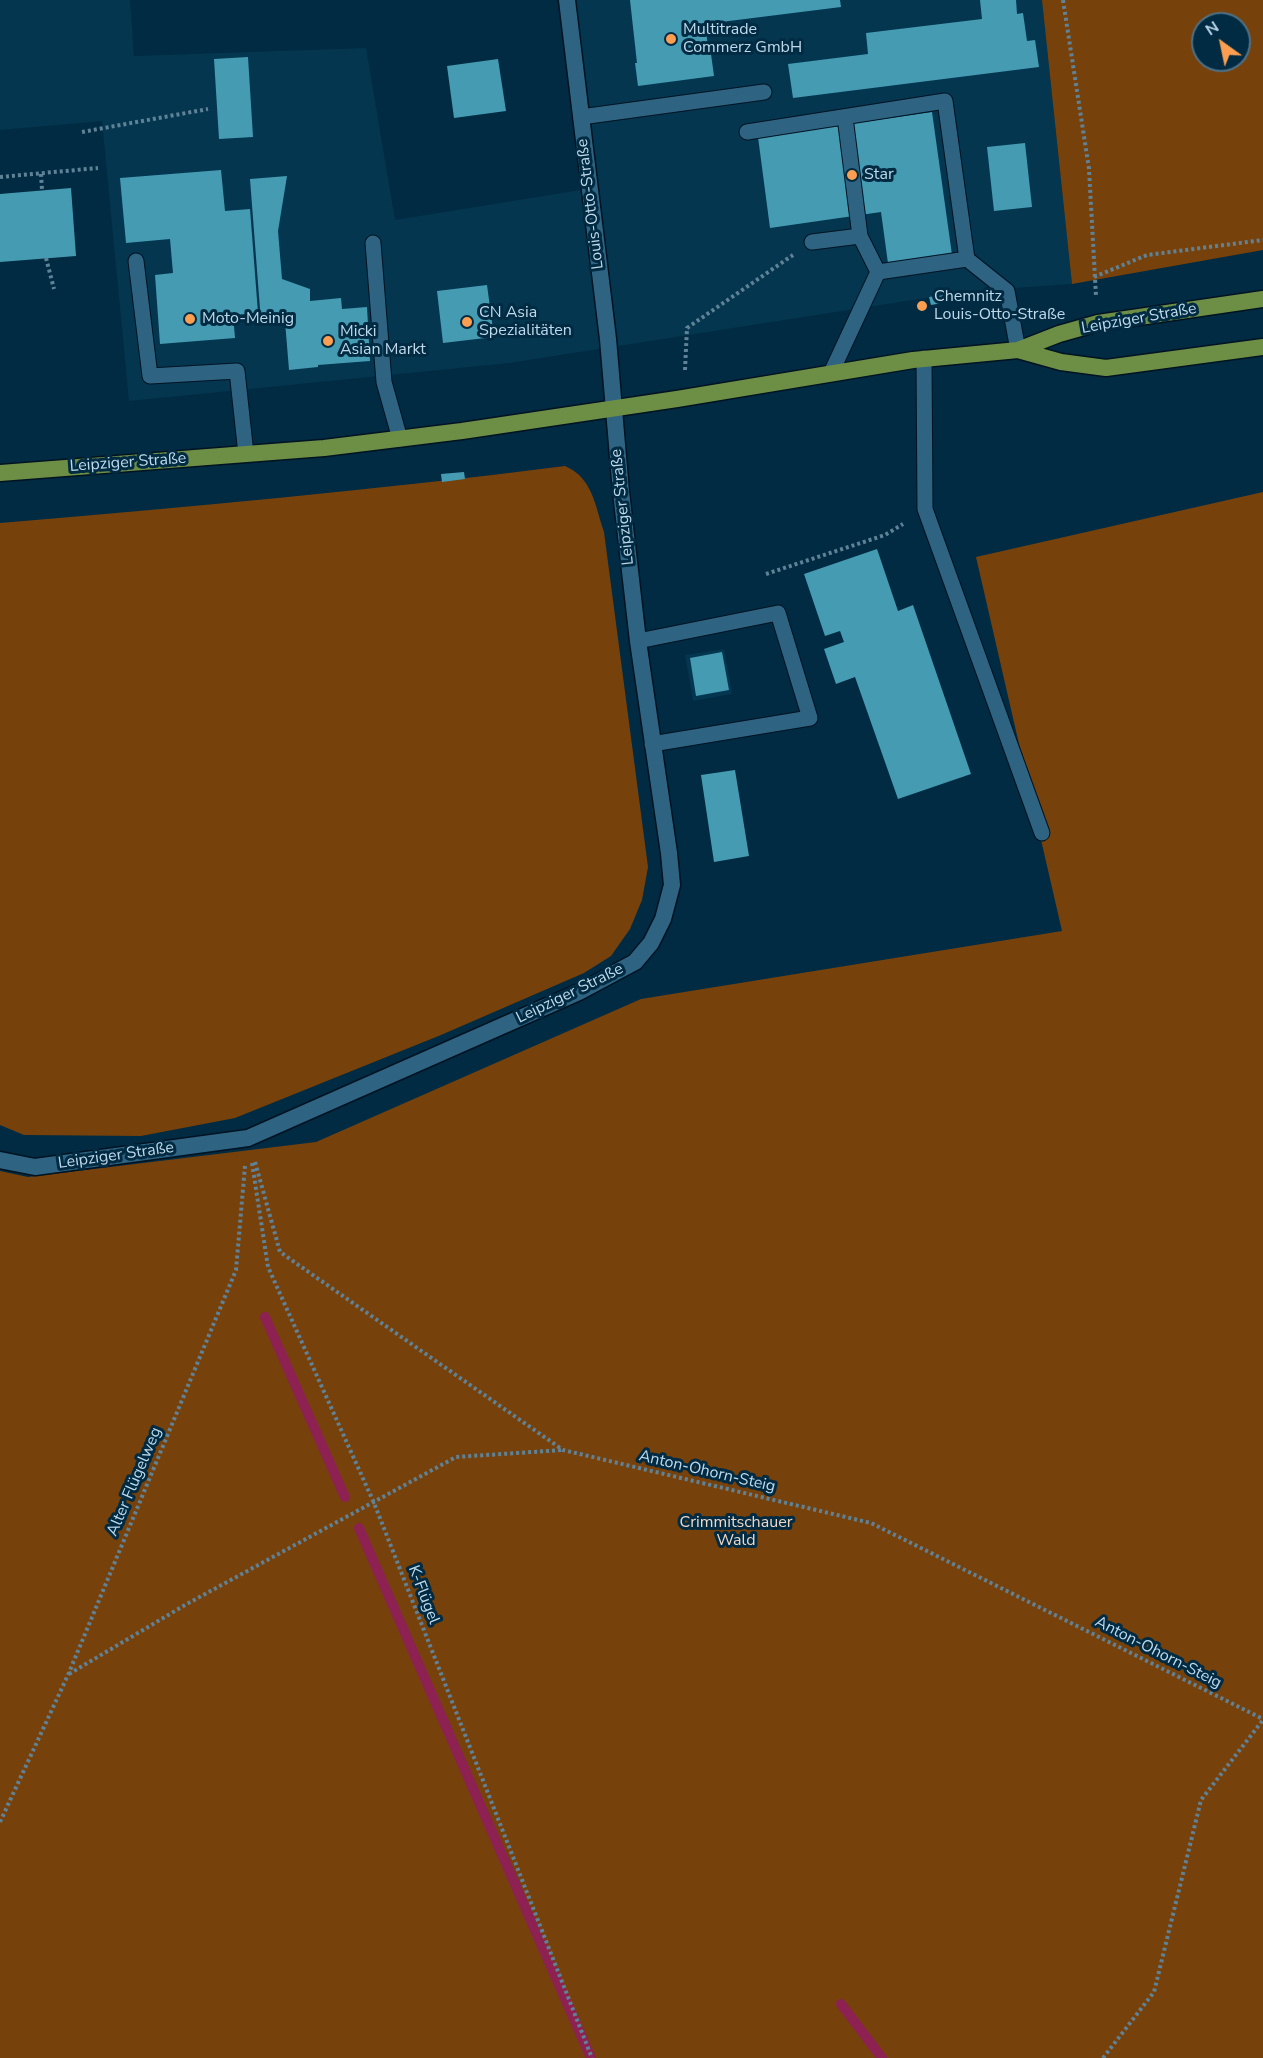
<!DOCTYPE html>
<meta charset="utf-8">
<style>
body{margin:0}
#map{position:relative;width:1263px;height:2058px;overflow:hidden;background:#012b42;font-family:"Nunito Sans",sans-serif}
canvas{display:block}
.north{position:absolute;left:1191px;top:12px;width:60px;height:60px;box-sizing:border-box;background:#012b42;border:2px solid #4d7186;border-radius:50%;rotate:327deg;font-size:16px;font-weight:700;line-height:24px;text-align:center;color:#bfd9eb}
.north::after{content:'';display:block;margin:auto;width:21px;height:27px;background:#fb9e51;clip-path:polygon(50% 0,100% 100%,50% 72%,0 100%)}
</style>
<div id="map">
<canvas width="1263" height="2058"></canvas>
<div class="north">N</div>
</div>
<script>
const context = document.querySelector('canvas').getContext('2d');
context.lineJoin = 'round';
function paint(path, color) { context.fillStyle = color; context.fill(path, 'evenodd'); }
function strokePath(path, color, width, dash) { context.strokeStyle = color; context.lineWidth = width; context.lineCap = dash ? 'butt' : 'round'; context.setLineDash(dash || []); context.stroke(path); }
function drawText(font, color, halo, rows, align = 'center') {
  context.font = font + ' "Nunito Sans",sans-serif'; context.lineWidth = 6; context.setLineDash([]); context.textBaseline = 'middle'; context.strokeStyle = halo; context.fillStyle = color; for (const [text, x, y, turn = 0] of rows) {
    context.save(); context.translate(x, y); context.rotate((+turn || 0) * Math.PI / 180); context.textAlign = isNaN(turn) ? turn : align; if (halo) context.strokeText(text, 0, 0); context.fillText(text, 0, 0); context.restore();
  }
}
paint(new Path2D(`
 M0,0H130L134,56L366,48L395,220L587,189L559,0H1042L1072,284L970,291L509,363L129,401L102,121L0,130Z
 M724,649L732,694L693,701L685,655Z`), '#043650');
paint(new Path2D(`
 M1042,0H1263V250L1072,284ZM1203,24H1239V60H1203Z
 M565,466C593,478 595,506 604,532L648,867L642,900L630,929L611,956L584,973L441,1035L235,1118L141,1136L24,1135L0,1125V523C189,507 377,490 565,466Z
 M1263,492V2058H0V1171L28,1177L316,1142L641,999L1062,931L976,557Z`), '#77410c');
strokePath(new Path2D(`
 M265,1317L345,1497
 M359,1528L591,2058
 M841,2004L882,2058`), '#8d2152', 10);
paint(new Path2D(`
 M630,0H840L841,7L705,24L709,54H711L714,76L638,86L635,63H637Z
 M980,0H1016L1017,14L1023,13L1027,41L1035,40L1039,67L793,98L788,64L868,54L866,33L982,19Z
 M248,57L253,137L219,139L214,59Z
 M498,59L506,111L454,118L447,66Z
 M932,112L954,269L890,278L881,212L770,228L758,137Z
 M1025,143L1032,207L994,211L987,147Z
 M221,170L225,211L250,209L258,313L233,315L235,338L160,344L155,275L173,273L170,239L126,243L120,178Z
 M287,176L278,231L282,279L310,289V301L341,298L342,309L367,307L370,361L318,365V367L289,370L285,321L261,322L250,179Z
 M71,188L76,256L0,262V194Z
 M487,285L494,337L443,343L437,291Z
 M953,294L954,301L931,305L929,297Z
 M464,472L465,479L442,482L441,474Z
 M877,549L898,611L913,605L971,774L898,799L855,677L836,684L824,649L844,642L840,631L825,636L804,574Z
 M722,652L729,690L696,696L690,658Z
 M735,770L749,856L714,862L701,775Z`), '#459bb2');
const service = new Path2D(`
 M581,117L764,92
 M845,117L860,236L878,272
 M747,132L945,101L967,259L1007,291L1018,350
 M812,242L860,236
 M373,243L384,382L400,439
 M136,261L150,376L237,371L246,454
 M878,272L967,259
 M924,358L925,509L1042,833
 M831,373L878,272
 M638,641L778,613L810,718L652,744`);
const minor = new Path2D(`
 M0,1160L35,1167L248,1138L579,992L635,962L651,943L663,919L672,885L669,853L638,641L621,492L608,339L567,0`);
const primary = new Path2D(`
 M1018,350L1061,362L1106,368L1263,347
 M0,473L324,448L462,431L677,399L913,360L1018,350L1059,334L1098,323L1263,299`);
strokePath(service, '#001322', 17);
strokePath(minor, '#001322', 19);
strokePath(primary, '#001322', 19);
strokePath(new Path2D(`
 M1063,0L1089,169L1096,296
 M82,132L208,109
 M41,174L42,190
 M0,177L98,168
 M46,258L54,289
 M1094,277L1147,255L1263,240
 M685,370L687,328L793,255
 M766,574L885,535L903,524
 M255,1162L280,1252L563,1450L871,1523L1263,1719
 M252,1163L268,1267L374,1503L592,2058
 M69,1674L185,1605L456,1457L563,1450
 M0,1822L68,1675L236,1270L245,1166
 M1103,2058L1154,1992L1201,1800L1263,1720`), '#608296', 4, [3, 3]);
strokePath(service, '#2f6382', 15);
strokePath(minor, '#2f6382', 16);
strokePath(primary, '#6d8e45', 16);
for (const [x, y, r, color] of [
 [671,39,6,"#fb9e51"],
 [852,175,6,"#fb9e51"],
 [922,306,6,"#fb9e51"],
 [190,319,6,"#fb9e51"],
 [467,322,6,"#fb9e51"],
 [328,341,6,"#fb9e51"]
]) { const dot = new Path2D(); dot.arc(x, y, r, 0, 2 * Math.PI); context.fillStyle = color; context.fill(dot); strokePath(dot, '#012b42', 2); }
drawText('16px', '#bfd9eb', '#012b42', [
 ["Multitrade",683,30],
 ["Commerz GmbH",683,48],
 ["Star",864,175],
 ["Chemnitz",934,297],
 ["Louis-Otto-Straße",934,315],
 ["CN Asia",479,313],
 ["Spezialitäten",479,331],
 ["Moto-Meinig",202,319],
 ["Micki",340,332],
 ["Asian Markt",340,350]
], 'left');
drawText('16px', '#bfd9eb', '#012b42', [
 ["Louis-Otto-Straße",591,204,-97],
 ["Leipziger Straße",1139,319,-10],
 ["Leipziger Straße",128,463,-4],
 ["Leipziger Straße",623,507,-96],
 ["Leipziger Straße",570,994,-26],
 ["Leipziger Straße",116,1156,-8],
 ["Anton-Ohorn-Steig",707,1472,13],
 ["Alter Flügelweg",135,1482,-67],
 ["K-Flügel",423,1595,69],
 ["Anton-Ohorn-Steig",1158,1653,27]
]);
drawText('16px', '#efd7c6', '#012b42', [
 ["Crimmitschauer",736,1523],
 ["Wald",736,1541]
]);
</script>
